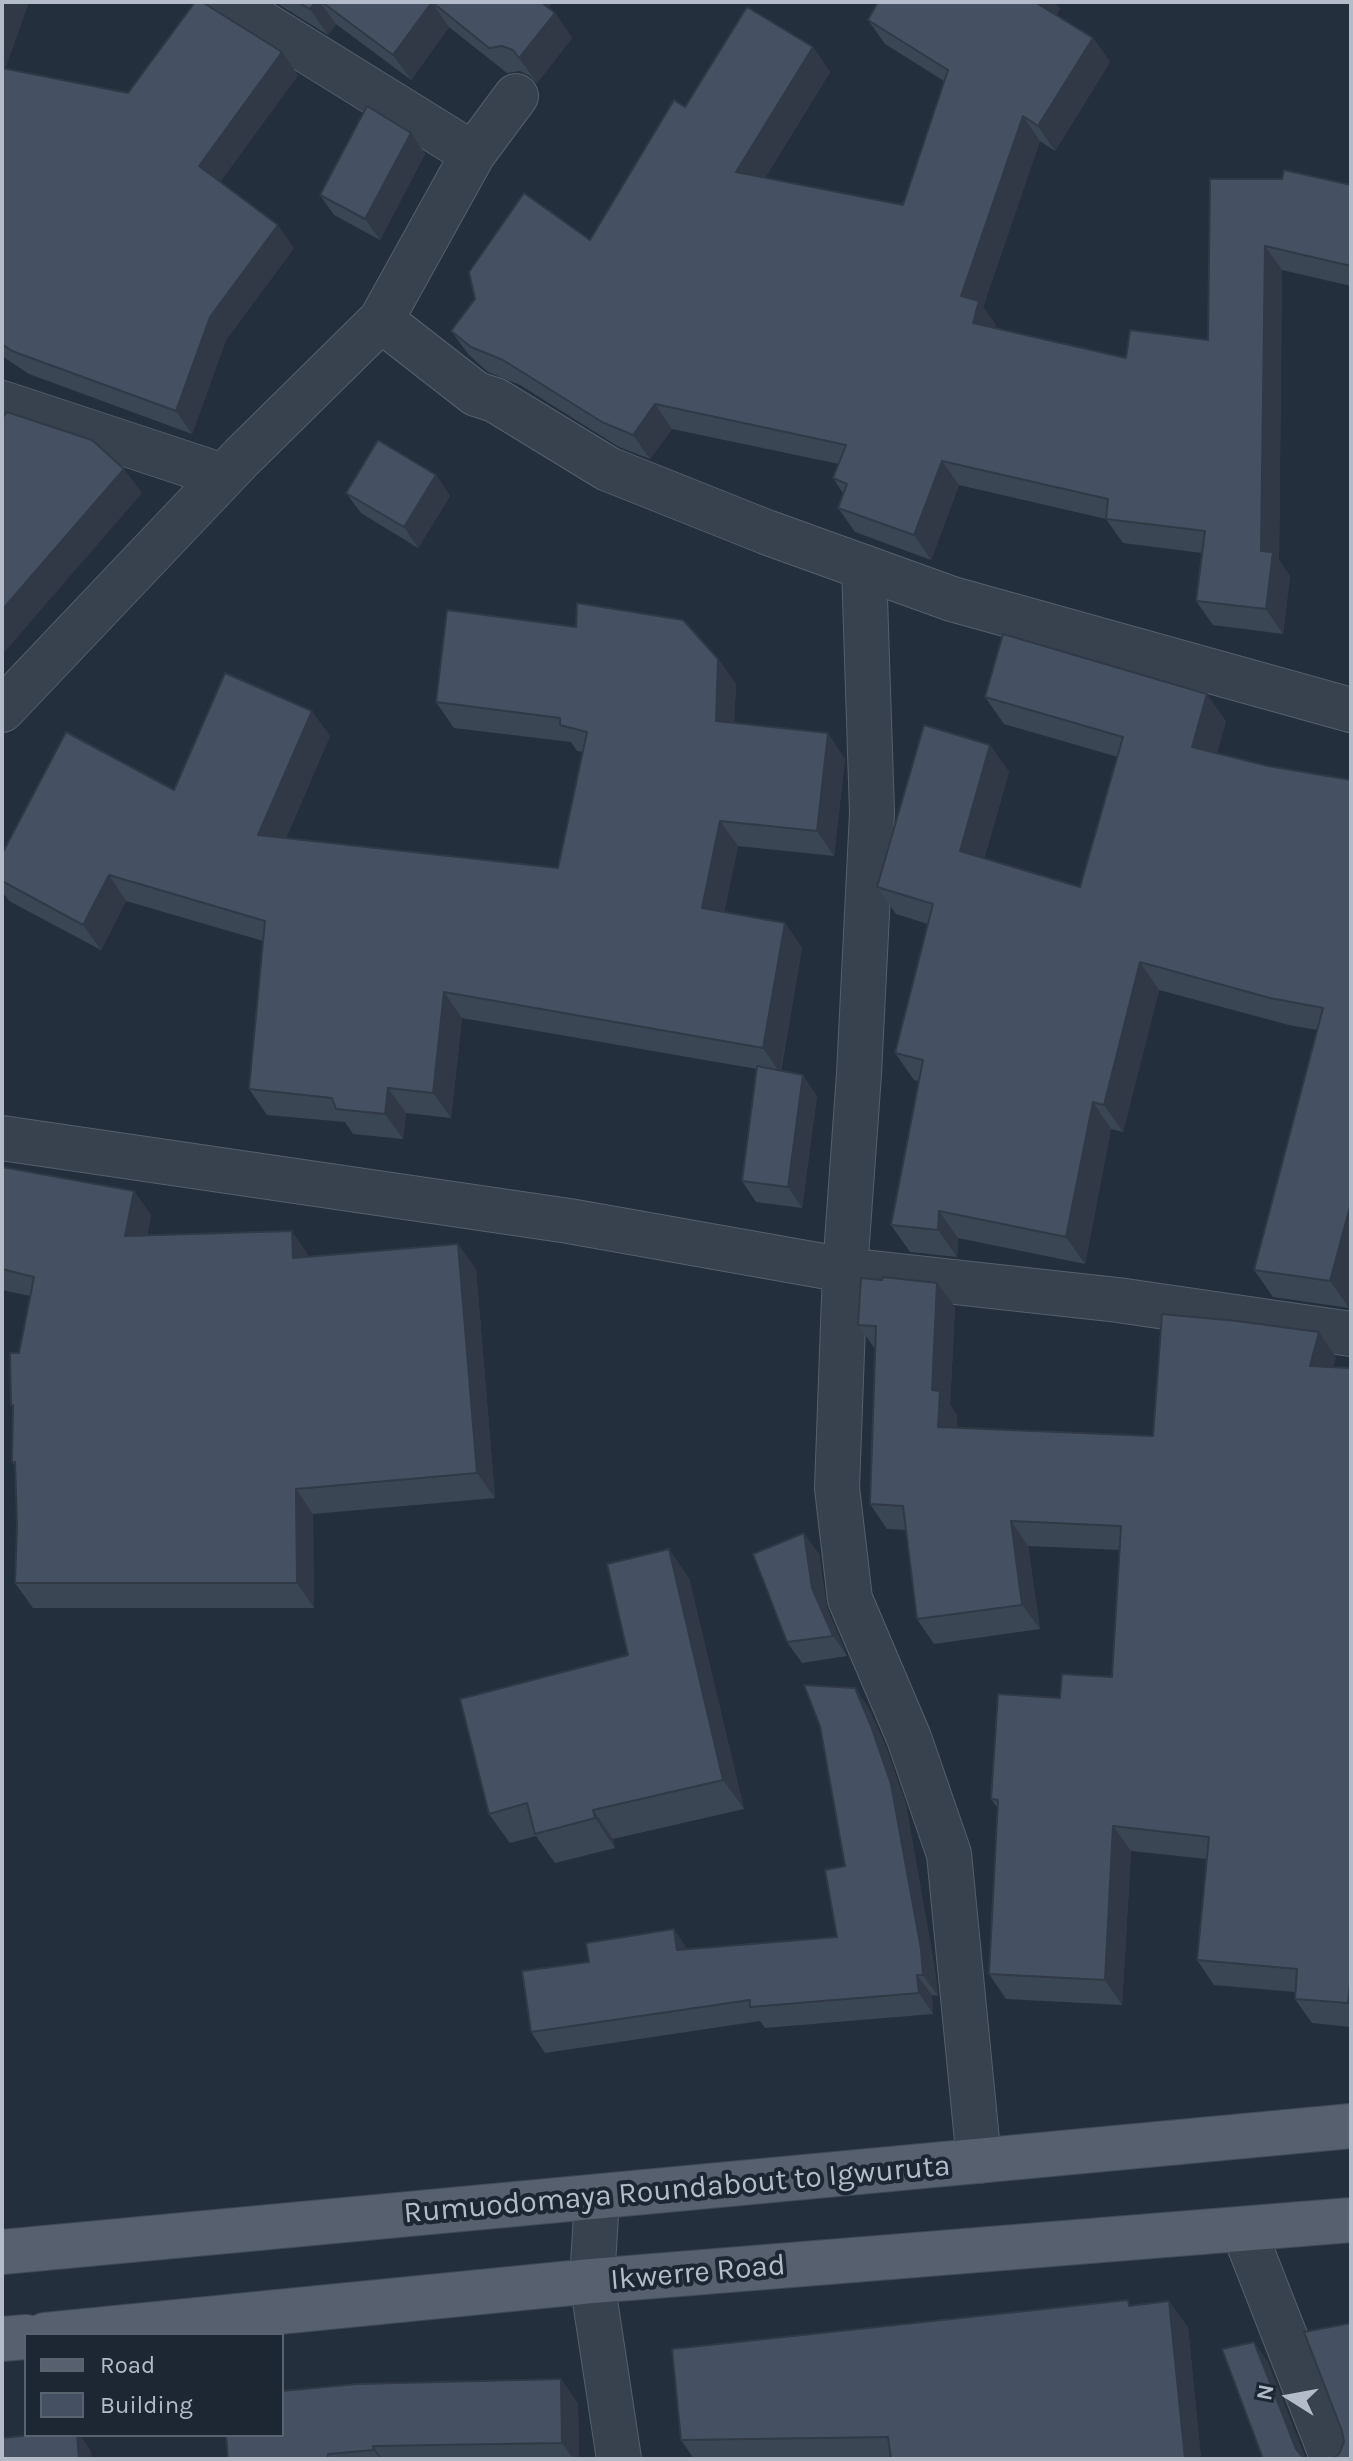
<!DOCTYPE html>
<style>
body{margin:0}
#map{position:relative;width:1353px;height:2461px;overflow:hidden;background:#242f3e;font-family:Karla,sans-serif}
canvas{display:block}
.frame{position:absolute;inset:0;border:4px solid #b4bcc9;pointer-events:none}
.legend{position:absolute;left:24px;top:2333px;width:260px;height:104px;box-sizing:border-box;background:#1d2633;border:2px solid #59626f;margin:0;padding:10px 14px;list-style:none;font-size:24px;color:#b4bcc9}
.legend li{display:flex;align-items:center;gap:16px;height:40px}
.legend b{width:40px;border:2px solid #59626f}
.north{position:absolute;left:1249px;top:2357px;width:80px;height:80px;-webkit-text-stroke:6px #1d2633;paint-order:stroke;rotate:281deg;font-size:22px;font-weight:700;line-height:32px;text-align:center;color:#b4bcc9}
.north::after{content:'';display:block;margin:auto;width:28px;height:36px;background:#b4bcc9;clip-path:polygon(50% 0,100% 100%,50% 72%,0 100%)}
</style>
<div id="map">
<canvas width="1353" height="2461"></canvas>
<div class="frame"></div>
<ul class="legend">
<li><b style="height:10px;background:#56606e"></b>Road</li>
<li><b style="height:22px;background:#455162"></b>Building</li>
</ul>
<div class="north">N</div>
</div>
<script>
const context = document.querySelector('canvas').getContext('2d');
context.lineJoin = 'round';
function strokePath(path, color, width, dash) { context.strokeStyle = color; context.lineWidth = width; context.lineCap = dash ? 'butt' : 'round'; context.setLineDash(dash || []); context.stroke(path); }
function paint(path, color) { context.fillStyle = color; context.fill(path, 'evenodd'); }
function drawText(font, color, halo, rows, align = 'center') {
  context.font = font + ' Karla,sans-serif'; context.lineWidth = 8; context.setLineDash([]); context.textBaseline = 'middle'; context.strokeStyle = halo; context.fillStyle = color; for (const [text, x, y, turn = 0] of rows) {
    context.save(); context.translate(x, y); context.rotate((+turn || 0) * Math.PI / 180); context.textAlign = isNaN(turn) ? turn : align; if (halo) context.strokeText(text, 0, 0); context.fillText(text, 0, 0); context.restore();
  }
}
const minor = new Path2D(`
 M228,2L473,154
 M381,320L476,394L495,400L608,469L766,532L952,599L1351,710
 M2,403L223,476
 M864,567L872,813L859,1074L845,1270L837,1488L850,1599L909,1738L949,1854L979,2161
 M2,710L242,457L381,320L473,154L516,96
 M2,1138L569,1221L845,1270L1118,1300L1351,1334
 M597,2198L592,2281L619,2459
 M1243,2229L1333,2459`);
const primary = new Path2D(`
 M2,2252L1351,2126
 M45,2335L592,2281L1351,2220
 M2,2339L26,2337`);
strokePath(minor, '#565f6c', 46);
strokePath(primary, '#414a57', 46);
strokePath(minor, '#38414e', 44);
strokePath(primary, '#56606e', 44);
paint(new Path2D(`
 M2,2H29L5,68L128,93L298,75L220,182L294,248L226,340L192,434L29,374L2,356Z
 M275,2H552L548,8L555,13L572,38L537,83L530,76L520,71L507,73L449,27L411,80L336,24L328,35Z
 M1060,8L1056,15L1093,38L1110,62L1055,151L1040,141L983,307L996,325L995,328L1126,358L1208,340L1210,179L1351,185V286L1282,270L1279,560L1290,576L1283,634L1213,625L1196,601L1202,553L1123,543L1106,519L959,485L931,560L855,532L838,508L843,493L833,478L839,464L672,429L650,459L619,447L520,385L488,372L469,355L451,331L590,240L685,107L813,47L830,72L765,178L903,205L944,81L885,44L868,20Z
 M411,133L425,154L380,240L334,215L320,195Z
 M436,475L450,496L418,548L361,513L346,493Z
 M718,659L736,684L734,723L845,759L834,856L738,846L724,912L785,923L802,948L781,1071L817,1096L802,1208L756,1202L742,1181L757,1069L462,1018L451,1118L406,1113L403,1139L353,1134L345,1122L267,1115L249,1089L263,941L126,901L101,950L9,901L2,891V854L174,790L330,736L286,838L558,868L583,752L577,751L571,742L454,728L436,702Z
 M985,697L1226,721L1217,753L1268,766L1351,780L1349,1308L1273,1297L1254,1270L1317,1030L1289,1025L1159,990L1123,1132L1111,1129L1085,1264L958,1238L957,1257L910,1252L891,1225L919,1081L914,1080L895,1053L928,924L896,914L877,887L990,745L1009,772L984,859L1080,887L1118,757L1004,724Z
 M2,1167L134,1191L151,1215L147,1236L309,1256V1257L476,1269L495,1498L313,1514L314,1608H33L15,1583L17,1525L15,1466L12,1462L13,1409L11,1405L30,1296L2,1290Z
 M955,1307L950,1405L957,1415V1428L1153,1436L1336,1357L1333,1367L1351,1368V2027L1312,2023L1295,1999V1992L1214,1985L1197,1960L1207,1859L1131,1851L1122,2005L1006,1999L989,1974L998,1809L991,1799L1060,1698L1112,1677L1120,1550L1028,1546L1040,1629L934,1644L917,1619L906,1530L887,1529L870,1504L875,1349L858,1325Z
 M819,1554L827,1608L847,1656L802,1663L787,1642Z
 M689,1578L744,1809L613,1839L615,1848L555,1863L536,1836L510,1843L489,1814L628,1655Z
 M855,1688L869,1709L886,1747L906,1805L935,1970L938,1996L932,1995L933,2014L765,2028L760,2021L545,2053L531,2032L687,1949L837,1937L845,1866Z
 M1132,2306L1188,2327L1201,2459H694L681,2440Z
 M561,2379L578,2404L579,2459H228Z`), '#3b4654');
paint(new Path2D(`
 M5,2H29L2,78V9Z
 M316,2H320L336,24L328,35L310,9Z
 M432,2L449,27L411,80L393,55Z
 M534,2H552L543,15Z
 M1033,2H1055L1060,8L1050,25Z
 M555,13L572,38L537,83L519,58Z
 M1093,38L1110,62L1055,151L1038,126Z
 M813,47L830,72L753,197L736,172Z
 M282,52L298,75L215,189L199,166Z
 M1023,116L1040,141L983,307L996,325L990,347L973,323L961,296Z
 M411,133L425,154L380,240L365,219Z
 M278,225L294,248L226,340L192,434L176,411L210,317Z
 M1265,246L1282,270L1279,560L1290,576L1283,634L1266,609L1261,551Z
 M655,404L672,429L650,459L633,435Z
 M942,461L959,485L931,560L914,535Z
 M124,469L142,493L2,655V610Z
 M436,475L450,496L418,548L404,527Z
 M718,659L736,684L733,747L716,721Z
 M1207,694L1226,721L1211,774L1192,747Z
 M312,711L330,736L276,860L258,835Z
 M828,733L845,759L834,856L817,831Z
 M990,745L1009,772L978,878L960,851Z
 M720,821L738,846L720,933L702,908Z
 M109,875L126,901L101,950L83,925Z
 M785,923L802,948L780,1073L763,1048Z
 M1140,962L1159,990L1123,1132L1104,1105Z
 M444,992L462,1018L451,1118L433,1093Z
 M803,1075L817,1096L802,1208L788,1187Z
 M388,1088L406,1113L403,1139L385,1114Z
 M1093,1102L1111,1129L1085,1264L1066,1237Z
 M134,1191L151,1215L142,1261L125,1236Z
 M1351,1203V1301L1349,1308L1330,1281Z
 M939,1211L958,1238L957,1257L938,1230Z
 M292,1231L309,1256L310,1283L293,1258Z
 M458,1244L476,1269L495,1498L477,1473Z
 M937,1283L955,1307L950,1405L957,1415L956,1452L938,1427L932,1390Z
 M1319,1332L1336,1357L1327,1391L1310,1366Z
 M296,1489L313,1514L314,1608L297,1583Z
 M1011,1521L1028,1546L1040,1629L1022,1605Z
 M804,1533L819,1554L827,1608L847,1656L833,1636L812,1588Z
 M669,1549L689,1578L744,1809L723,1780Z
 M855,1688L869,1709L886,1747L906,1805L935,1970L938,1996L923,1975Z
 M593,1810L613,1839L615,1848L595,1818Z
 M1113,1826L1131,1851L1122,2005L1105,1980Z
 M674,1929L688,1950H677Z
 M917,1975L932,1995L933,2014L919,1993Z
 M1351,1975V2007L1348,2003Z
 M1169,2301L1188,2327L1201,2459H1185Z
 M1254,2342L1268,2362L1306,2459H1303L1296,2449Z
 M561,2379L578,2404L579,2459H573L562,2443Z
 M77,2435H80L91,2451L92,2459H79Z
 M373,2446L382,2459H380L374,2450Z`), '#303945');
const building = new Path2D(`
 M195,2H202L282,52L199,166L278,225L210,317L176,411L12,351L2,344V68L128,93Z
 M298,2H316L310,9Z
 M322,2H432L393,55Z
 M432,2H541L555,13L519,58L513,50L502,46L489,48Z
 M878,2H1035L1093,38L1038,126L1023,116L961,296L979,301L973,323L1126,358L1130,330L1208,340L1210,179H1282L1284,170L1351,185V266L1265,246L1261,551L1273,552L1266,609L1196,601L1205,531L1106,519L1108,499L942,461L914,535L838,508L847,484L833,478L846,445L655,404L633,435L602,422L503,360L471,347L451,331L475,299L469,272L524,193L590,240L674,100L685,107L747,7L813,47L736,172L903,205L948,70L868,20Z
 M367,106L411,133L365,219L320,195Z
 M7,412L92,440L124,469L2,610V418Z
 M378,440L436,475L404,527L346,493Z
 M577,603L683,620L718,659L716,721L828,733L817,831L720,821L702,908L785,923L763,1048L444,992L433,1093L388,1088L385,1114L336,1109L332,1098L249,1089L265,921L109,875L83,925L2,881V854L66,732L174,790L225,673L312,711L258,835L558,868L587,732L560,725V718L436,702L447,610L576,627Z
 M1003,634L1207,694L1192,747L1268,766L1351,780V1203L1330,1281L1254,1270L1323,1008L1270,998L1140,962L1104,1105L1093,1102L1066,1237L939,1211L938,1230L891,1225L923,1060L895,1053L933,904L877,887L924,725L990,745L960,851L1080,887L1123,737L985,697Z
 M757,1066L803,1075L788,1187L742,1181Z
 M2,1167L134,1191L125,1236L292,1231L293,1258L458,1244L477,1473L296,1489L297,1583H15L17,1525L15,1462H12L13,1405H11L10,1353H19L34,1277L2,1269Z
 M883,1277L937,1283L932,1390L940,1391L938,1427L1153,1436L1162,1314L1237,1321L1319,1332L1310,1366L1351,1368V1975L1348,2003L1295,1999L1297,1969L1197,1960L1209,1837L1113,1826L1105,1980L989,1974L998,1800L991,1799L998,1694L1060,1698L1062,1674L1112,1677L1121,1526L1011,1521L1022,1605L917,1619L903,1506L870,1504L876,1326L858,1325L861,1278L882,1280Z
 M804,1533L812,1588L833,1636L787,1642L753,1554Z
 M669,1549L723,1780L593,1810L595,1818L535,1834L527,1803L489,1814L460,1699L628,1655L607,1564Z
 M804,1685L855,1688L871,1726L891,1784L921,1949L923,1975H917L919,1993L750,2007V2000L531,2032L522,1971L589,1962L586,1943L674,1929L677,1950L837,1937L825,1870L845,1866L820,1726Z
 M1128,2300L1129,2306L1169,2301L1185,2459H891L888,2437L681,2440L672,2349Z
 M1351,2323V2459H1332L1339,2454L1344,2442L1342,2431L1304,2332Z
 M1254,2342L1296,2449L1304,2459H1263L1222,2349Z
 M561,2379L562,2443L373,2446L374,2450L328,2454V2459H228L226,2435H282V2391L357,2384Z
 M31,2435H77L79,2459H2V2438Z`);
paint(building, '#455162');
strokePath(building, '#303945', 2);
drawText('30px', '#b4bcc9', '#1d2633', [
 ["Rumuodomaya Roundabout to Igwuruta",677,2190,-5],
 ["Ikwerre Road",698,2273,-5]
]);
</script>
